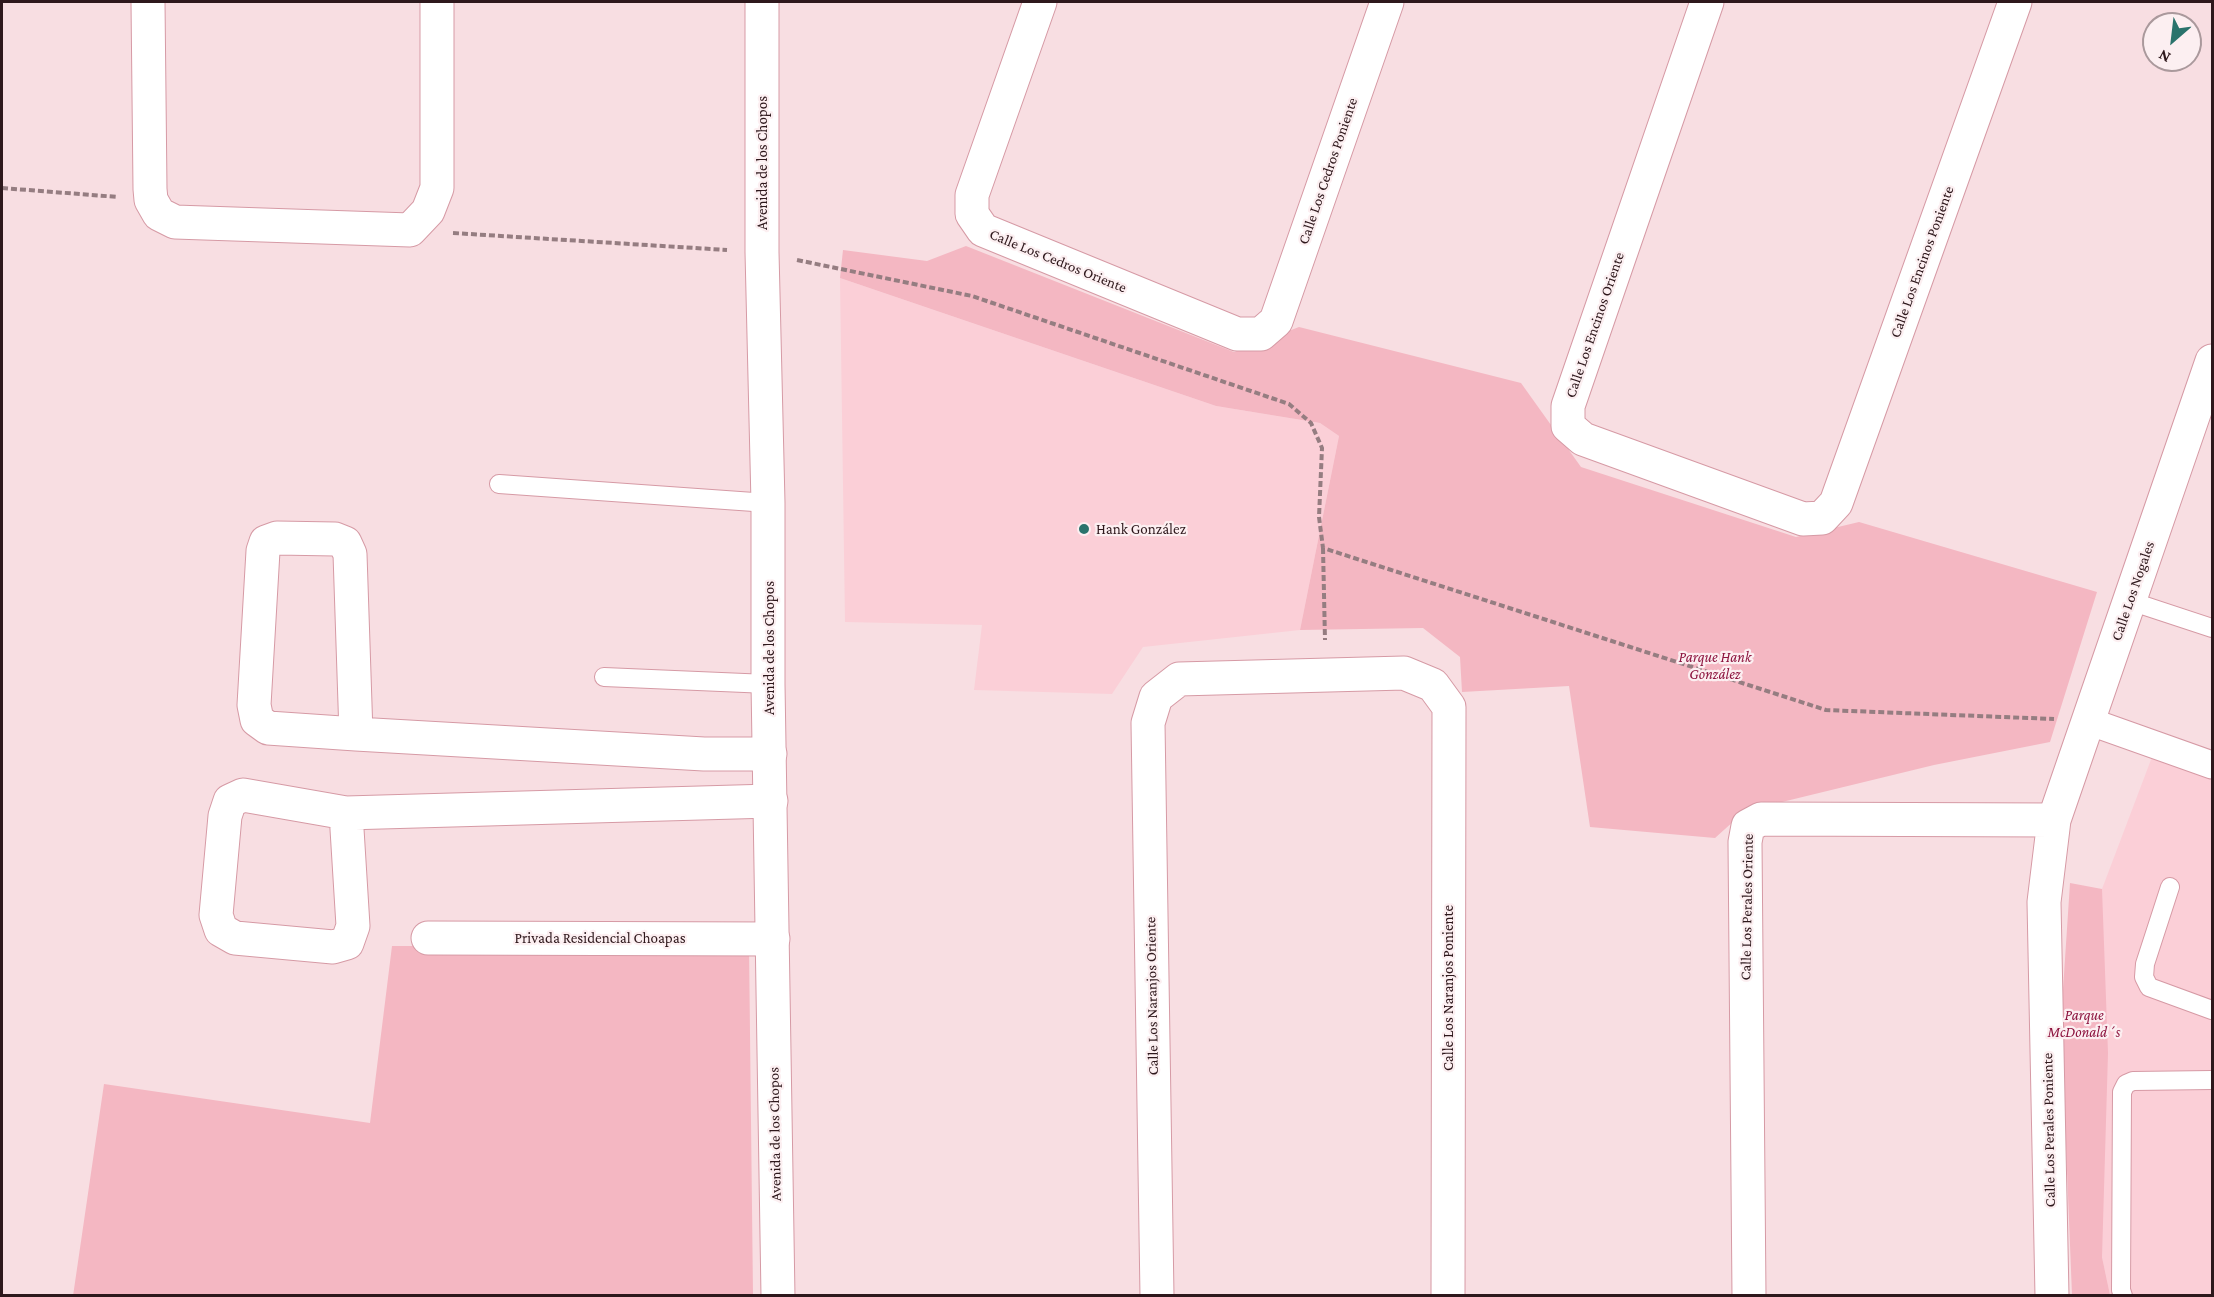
<!DOCTYPE html>
<html>
<head>
<meta charset="utf-8">
<style>
	body { margin:0 }
	#map { position:relative; width:2214px; height:1297px; overflow:hidden; background:#f8dee2; font-family:"Crimson Pro",serif }
	canvas { display:block }
	.frame { position:absolute; inset:0; border:3px solid #2e181c; pointer-events:none }
	.north { position:absolute; left:2142px; top:12px; width:60px; height:60px; box-sizing:border-box; background:#fceff1; border:2px solid #aa999c; border-radius:50%; rotate:208deg; font-size:16px; font-weight:700; line-height:24px; text-align:center; color:#2e181c }
	.north::after { content:''; display:block; margin:auto; width:21px; height:27px; background:#2a736c; clip-path:polygon(50% 0,100% 100%,50% 72%,0 100%) }
</style>
</head>
<body>
<div id="map">
<canvas width="2214" height="1297"></canvas>
<div class="frame"></div>
<div class="north">N</div>
</div>
<script>
const c = document.querySelector('canvas').getContext('2d');
c.lineJoin = 'round';
function paint(path, color) {
  c.fillStyle = color;
  c.fill(path, 'evenodd');
}
function shape(rows) {
  const path = new Path2D();
  for (const r of rows) {
    path.moveTo(r[0], r[1]);
    for (let i = 2; i < r.length; i += 2) path.lineTo(r[i], r[i + 1]);
  }
  return path;
}
function strokePath(path, color, width, dash) {
  c.strokeStyle = color;
  c.lineWidth = width;
  c.lineCap = dash ? 'butt' : 'round';
  c.setLineDash(dash || []);
  c.stroke(path);
}
function drawText(font, color, halo, rows, align = 'center') {
  c.font = font + ' "Crimson Pro",serif';
  c.lineWidth = 4.5;
  c.setLineDash([]);
  c.textBaseline = 'middle';
  c.strokeStyle = halo;
  c.fillStyle = color;
  for (const [text, x, y, turn = 0] of rows) {
    c.save();
    c.translate(x, y);
    c.rotate((+turn || 0) * Math.PI / 180);
    c.textAlign = isNaN(turn) ? turn : align;
    if (halo) c.strokeText(text, 0, 0);
    c.fillText(text, 0, 0);
    c.restore();
  }
}
paint(shape([
	[840,278,1216,406,1320,423,1339,436,1300,630,1143,647,1112,694,974,690,982,625,845,622],
	[2152,757,2212,778,2212,1295,2110,1295,2102,1257,2102,889]
]), '#fbcfd7');
paint(shape([
	[966,246,1234,352,1299,327,1521,383,1581,467,1796,537,1859,522,2097,592,2050,742,1934,765,1745,811,1715,838,1590,827,1569,686,1462,692,1460,657,1423,628,1300,630,1339,436,1320,423,1216,406,840,278,843,250,927,261],
	[2070,883,2102,889,2108,1053,2102,1257,2110,1295,2072,1295,2061,1020],
	[392,946,749,946,753,1295,73,1296,104,1084,370,1123]
]), '#f4b7c2');
const service = shape([
	[499,484,768,503],
	[2130,601,2212,628],
	[604,677,768,684],
	[2170,887,2145,964,2144,977,2149,987,2212,1010],
	[2123,1296,2121,1290,2122,1092,2126,1084,2133,1081,2212,1080]
]);
const pedestrian = shape([
	[2088,721,2212,765]
]);
const minor = shape([
	[148,2,150,189,151,200,159,214,175,222,410,230,428,211,437,188,437,2],
	[1040,2,972,195,972,214,983,230,1237,334,1261,334,1276,321,1387,2],
	[1707,2,1568,406,1568,426,1583,439,1803,519,1822,518,1836,503,2015,2],
	[356,734,350,554,345,543,335,539,277,538,266,542,263,551,254,705,257,720,268,728,356,734,704,754,770,754],
	[346,813,353,926,347,943,333,947,235,938,221,930,216,915,225,816,230,801,243,795,346,813,771,801],
	[428,938,773,939],
	[1157,1296,1148,723,1156,697,1179,679,1404,673,1433,685,1449,707,1448,1296],
	[1749,1296,1745,842,1748,826,1761,819,2054,820],
	[2052,1296,2044,902,2054,820,2212,361]
]);
const tertiary = shape([
	[762,2,762,252,768,503,768,684,778,1296]
]);
strokePath(service, '#d69aa5', 20);
strokePath(pedestrian, '#d69aa5', 29);
strokePath(minor, '#d69aa5', 35);
strokePath(tertiary, '#d69aa5', 35);
strokePath(shape([
	[2,188,118,197],
	[453,233,727,250],
	[797,260,972,296,1289,404,1311,423,1322,448,1319,517,1323,548,1826,710,2054,719],
	[1323,548,1325,640]
]), '#957d81', 4, [6, 3]);
strokePath(service, '#fff', 18);
strokePath(pedestrian, '#fff', 27);
strokePath(minor, '#fff', 33);
strokePath(tertiary, '#fff', 33);
for (const [x, y, r, color] of [
	[1084,529,6,"#2a736c"]
]) {
  const dot = new Path2D();
  dot.arc(x, y, r, 0, 2 * Math.PI);
  c.fillStyle = color;
  c.fill(dot);
  strokePath(dot, '#fceff1', 2);
}
drawText('15px', '#2e181c', '#fceff1', [
	["Avenida de los Chopos",762,163,-90],
	["Calle Los Cedros Poniente",1328,171,-71],
	["Calle Los Cedros Oriente",1058,261,22],
	["Calle Los Encinos Poniente",1922,262,-70],
	["Calle Los Encinos Oriente",1595,325,-71],
	["Calle Los Nogales",2133,591,-71],
	["Avenida de los Chopos",769,648,-90],
	["Calle Los Perales Oriente",1747,907,-89],
	["Privada Residencial Choapas",600,938],
	["Calle Los Naranjos Poniente",1448,988,-90],
	["Calle Los Naranjos Oriente",1152,996,-91],
	["Calle Los Perales Poniente",2049,1130,-91],
	["Avenida de los Chopos",775,1134,-91]
]);
drawText('15px', '#2e181c', '#fceff1', [
	["Hank González",1096,529]
], 'left');
drawText('italic 15px', '#8d143f', '#fceff1', [
	["Parque Hank",1715,657],
	["González",1715,674],
	["Parque",2084,1015],
	["McDonald´s",2084,1032]
]);
</script>
</body>
</html>
